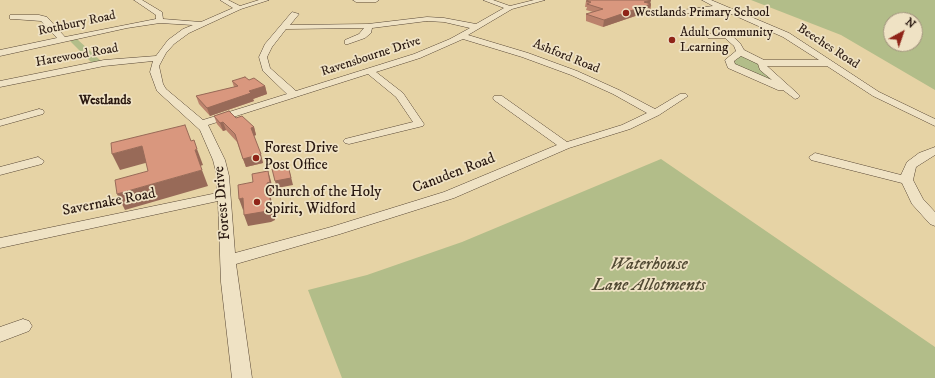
<!DOCTYPE html>
<html>
<head>
<meta charset="utf-8">
<style>
	body { margin:0 }
	#map { position:relative; width:935px; height:378px; overflow:hidden; background:#e6d3a5; font-family:"IM FELL DW Pica",serif }
	canvas { display:block }
	.north { position:absolute; left:883px; top:12px; width:40px; height:40px; box-sizing:border-box; background:#efe2c4; border:1px solid #a0917c; border-radius:50%; rotate:40deg; font-size:11px; font-weight:700; line-height:16px; text-align:center; color:#291810 }
	.north::after { content:''; display:block; margin:auto; width:14px; height:18px; background:#8f2418; clip-path:polygon(50% 0,100% 100%,50% 72%,0 100%) }
</style>
</head>
<body>
<div id="map">
<canvas width="935" height="378"></canvas>
<div class="north">N</div>
</div>
<script>
const c = document.querySelector('canvas').getContext('2d');
c.lineJoin = 'round';
function paint(path, color) {
  c.fillStyle = color;
  c.fill(path, 'evenodd');
}
function shape(rows) {
  const path = new Path2D();
  for (const r of rows) {
    path.moveTo(r[0], r[1]);
    for (let i = 2; i < r.length; i += 2) path.lineTo(r[i], r[i + 1]);
  }
  return path;
}
function strokePath(path, color, width, dash) {
  c.strokeStyle = color;
  c.lineWidth = width;
  c.lineCap = dash ? 'butt' : 'round';
  c.setLineDash(dash || []);
  c.stroke(path);
}
function drawText(font, color, halo, rows, align = 'center') {
  c.font = font + ' "IM FELL DW Pica",serif';
  c.lineWidth = 3.5;
  c.setLineDash([]);
  c.textBaseline = 'middle';
  c.strokeStyle = halo;
  c.fillStyle = color;
  for (const [text, x, y, turn = 0] of rows) {
    c.save();
    c.translate(x, y);
    c.rotate((+turn || 0) * Math.PI / 180);
    c.textAlign = isNaN(turn) ? turn : align;
    if (halo) c.strokeText(text, 0, 0);
    c.fillText(text, 0, 0);
    c.restore();
  }
}
paint(shape([
	[751,0,935,0,935,90,841,35],
	[891,20,915,20,915,44,891,44],
	[77,39,101,61,92,63,70,41],
	[740,55,757,63,759,67,777,82,741,69,732,62,735,61],
	[661,159,935,347,935,378,342,378,308,290,367,275,462,242]
]), '#b2bd89');
const minor = shape([
	[134,0,142,0,162,12,163,19,201,22,233,8,220,0,228,0,240,6,259,0,269,0,241,9,189,33,174,44,166,53,159,66,163,84,166,89,203,120,287,94,263,71,259,57,265,44,292,12,299,14,290,25,368,24,427,17,444,18,476,24,504,8,483,0,493,0,510,6,534,0,545,0,512,9,468,35,528,53,577,71,619,90,655,109,680,94,686,94,688,96,659,115,630,129,569,148,454,198,340,234,236,264,252,378,232,378,221,282,218,201,0,248,0,238,217,193,217,176,213,160,200,130,157,91,150,72,153,61,104,66,0,87,0,81,104,60,156,56,168,40,183,29,193,25,160,23,127,28,0,56,0,50,57,38,41,21,13,19,10,19,10,15,39,15,47,17,65,37,156,19,156,15,134,0],
	[427,21,444,22,470,28,450,39,414,54,296,91,270,68,267,57,272,47,286,29,364,28,359,34,345,40,345,44,348,44,365,38,371,33,372,28,427,21],
	[463,39,522,57,571,75,613,94,647,113,622,125,567,142,502,96,494,96,493,98,494,100,557,145,444,192,331,227,235,253,229,176,225,160,208,125,368,74,396,97,413,122,345,139,343,141,345,143,349,144,423,126,424,124,403,93,376,72,420,58,463,39],
	[353,0,379,0,376,2,356,2,353,0],
	[702,0,711,0,789,33,879,92,935,119,935,126,873,96,827,66,767,66,798,94,800,96,798,98,795,99,783,90,778,90,728,68,725,60,736,51,734,46,725,38,708,38,708,34,730,34,740,43,744,50,764,60,819,60,783,37,720,9,667,16,663,14,667,12,713,6,702,0],
	[741,56,758,64,760,70,772,80,735,64,734,61,741,56],
	[39,109,43,110,44,112,43,114,0,126,0,120,39,109],
	[935,147,935,155,916,167,913,180,923,199,935,212,935,226,930,224,912,204,902,183,811,160,809,157,815,153,901,175,907,162,919,153,935,147],
	[38,157,44,161,42,164,0,175,0,167,38,157],
	[23,319,29,321,32,326,29,331,0,342,0,327,23,319]
]);
strokePath(minor, '#584735', 1);
paint(minor, '#efe2c4');
paint(shape([
	[586,1,650,4,651,4,650,11,603,27,586,21,586,14,593,12,586,10,587,7,585,7],
	[249,80,265,86,267,94,253,99,254,101,210,116,199,104,196,96,234,87,232,81],
	[214,116,236,118,254,127,256,135,254,136,263,163,246,167,237,142,226,130,223,131,217,124]
]), '#bb826c');
paint(shape([
	[651,0,650,5,651,4,650,11,603,27,604,20,644,2],
	[265,86,267,94,253,99,254,101,210,116,207,108,249,91],
	[223,122,226,130,223,131,220,123],
	[254,127,256,135,253,136,251,128],
	[142,146,149,162,120,170,112,154],
	[197,149,203,165,200,166,195,150],
	[261,154,263,163,246,167,243,159],
	[288,165,293,185,277,188,275,181],
	[202,170,208,186,125,210,117,194],
	[268,171,271,181,273,192,270,193,275,220,271,222,248,226,244,215,267,183],
	[243,198,246,209,243,210,239,199]
]), '#986a58');
const building = shape([
	[589,0,651,0,644,2,651,4,604,20,586,14,603,9,587,4,591,2,586,1,589,0],
	[245,77,249,80,254,78,265,86,249,91,251,93,207,108,196,96,238,86,232,81,245,77],
	[229,111,236,118,242,116,254,127,251,128,261,154,243,159,235,134,223,122,220,123,214,116,229,111],
	[185,125,191,141,194,140,197,149,195,150,202,170,117,194,115,180,148,171,142,146,112,154,111,143,185,125],
	[288,165,291,178,275,181,272,169,288,165],
	[268,171,270,182,267,183,272,209,268,211,244,215,243,198,239,199,238,185,253,182,252,174,268,171]
]);
paint(building, '#d9977e');
strokePath(building, '#986a58', 1);
for (const [x, y, r, color] of [
	[626,13,4,"#8f2418"],
	[672,40,4,"#8f2418"],
	[256,158,4,"#8f2418"],
	[257,202,4,"#8f2418"]
]) {
  const dot = new Path2D();
  dot.arc(x, y, r, 0, 2 * Math.PI);
  c.fillStyle = color;
  c.fill(dot);
  strokePath(dot, '#efe2c4', 1.5);
}
drawText('13px', '#291810', '#efe2c4', [
	["Westlands Primary School",634,13],
	["Adult Community",680,33],
	["Learning",680,48]
], 'left');
drawText('13px', '#291810', '#efe2c4', [
	["Rothbury Road",77,24,-12],
	["Beeches Road",828,47,33],
	["Harewood Road",77,56,-10],
	["Ravensbourne Drive",371,57,-18],
	["Ashford Road",566,57,22]
]);
drawText('bold 13px', '#291810', '#efe2c4', [
	["Westlands",105,101]
]);
drawText('15px', '#291810', '#efe2c4', [
	["Forest Drive",264,149],
	["Post Office",264,166],
	["Church of the Holy",265,193],
	["Spirit, Widford",265,210]
], 'left');
drawText('15px', '#291810', '#efe2c4', [
	["Canuden Road",454,174,-21],
	["Savernake Road",109,203,-11],
	["Forest Drive",223,203,-95]
]);
drawText('italic 18px', '#524a34', '#efe2c4', [
	["Waterhouse",649,265],
	["Lane Allotments",649,286]
]);
</script>
</body>
</html>
